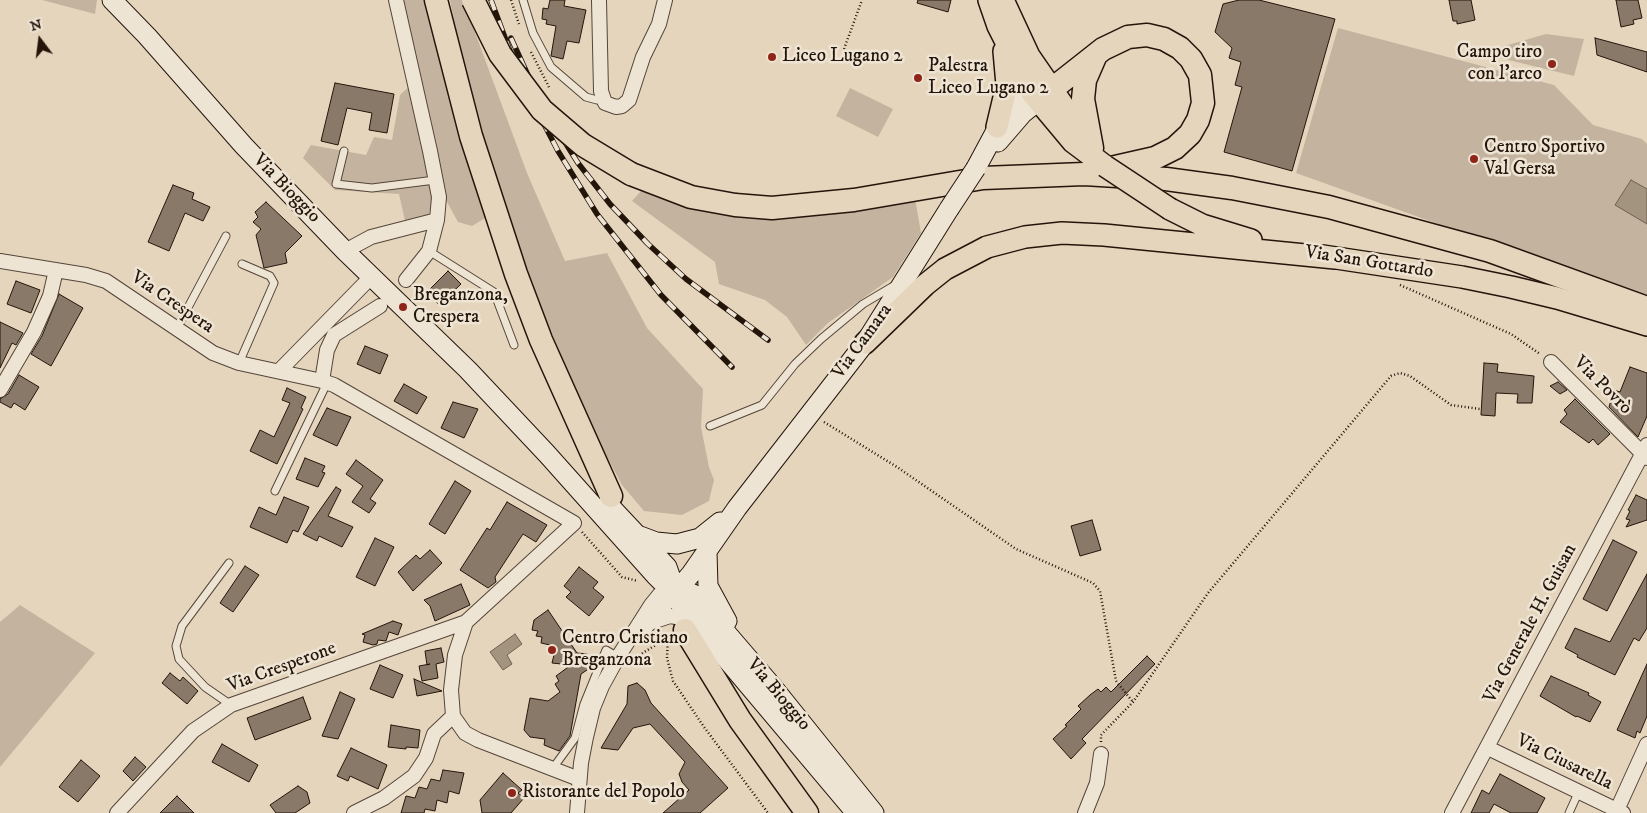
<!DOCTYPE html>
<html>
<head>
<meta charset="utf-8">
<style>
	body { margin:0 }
	#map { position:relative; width:1647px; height:813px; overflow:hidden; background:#e5d5bd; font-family:"IM FELL DW Pica",serif }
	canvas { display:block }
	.north { position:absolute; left:15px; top:15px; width:50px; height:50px; -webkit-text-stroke:4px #eee4d4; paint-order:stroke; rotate:345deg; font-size:14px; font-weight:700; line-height:20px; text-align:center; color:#24150b }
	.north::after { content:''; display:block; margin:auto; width:18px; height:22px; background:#24150b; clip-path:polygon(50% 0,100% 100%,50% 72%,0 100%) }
</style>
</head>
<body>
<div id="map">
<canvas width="1647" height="813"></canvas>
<div class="north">N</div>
</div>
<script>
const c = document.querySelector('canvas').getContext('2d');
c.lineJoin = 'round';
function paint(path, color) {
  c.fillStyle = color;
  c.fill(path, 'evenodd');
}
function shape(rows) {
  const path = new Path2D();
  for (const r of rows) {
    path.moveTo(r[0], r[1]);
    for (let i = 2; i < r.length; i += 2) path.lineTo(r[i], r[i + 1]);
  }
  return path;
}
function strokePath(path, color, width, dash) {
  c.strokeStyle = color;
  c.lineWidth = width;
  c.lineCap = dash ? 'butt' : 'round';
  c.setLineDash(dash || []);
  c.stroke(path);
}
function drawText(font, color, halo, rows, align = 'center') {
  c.font = font + ' "IM FELL DW Pica",serif';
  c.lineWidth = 5;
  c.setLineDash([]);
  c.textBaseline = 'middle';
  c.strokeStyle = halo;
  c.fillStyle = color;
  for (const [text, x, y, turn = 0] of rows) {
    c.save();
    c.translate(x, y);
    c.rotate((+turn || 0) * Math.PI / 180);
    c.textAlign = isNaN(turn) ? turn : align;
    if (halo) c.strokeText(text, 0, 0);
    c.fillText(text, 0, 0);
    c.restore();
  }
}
paint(shape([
	[42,0,97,0,95,14],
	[395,0,428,0,487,217,472,226,458,222,435,180,429,215,405,221,399,194,335,190,303,158,311,145,366,155,374,137,392,140,400,95,414,82],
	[450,0,463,0,527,173,565,261,607,253,647,328,703,389,701,427,709,467,714,480,709,501,682,515,644,511,622,485,593,431,530,282,481,135,463,68],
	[1338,28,1554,85,1593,125,1642,139,1647,144,1647,299,1296,173],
	[1546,34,1584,39,1574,76,1480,53],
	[850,88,893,109,878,137,836,116],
	[642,190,717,213,915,198,921,233,893,277,828,323,806,345,787,317,765,300,719,284,715,262,632,201],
	[20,605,95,653,0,767,0,622]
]), '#c4b49f');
const water = shape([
	[1631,180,1647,189,1647,224,1615,205,1631,180],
	[515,634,522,644,507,655,512,664,503,670,490,652,515,634]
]);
paint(water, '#a39480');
strokePath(water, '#706151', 1);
const building = shape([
	[550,0,565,0,564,6,586,10,579,43,567,41,563,59,551,56,556,26,546,24,547,20,542,19,543,8,548,9,550,0],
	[918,0,951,0,948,12,917,3,918,0],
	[1239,0,1259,0,1335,19,1292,171,1224,152,1242,87,1235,85,1241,62,1229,58,1232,48,1215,32,1223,4,1239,0],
	[1449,0,1471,0,1475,20,1457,24,1457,21,1453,21,1449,0],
	[1616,0,1638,0,1642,18,1633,20,1634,24,1621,27,1616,0],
	[1595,38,1647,52,1647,72,1597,55,1595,38],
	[335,83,394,94,387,133,369,130,372,113,347,108,338,145,321,141,335,83],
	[173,185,194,193,192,199,210,207,203,221,185,213,169,251,148,242,173,185],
	[266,202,302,236,285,253,287,263,264,268,256,235,261,229,253,222,258,217,255,212,266,202],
	[448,271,461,284,439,305,427,292,448,271],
	[16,281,40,290,31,313,7,304,16,281],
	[59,294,83,308,51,366,31,354,42,336,59,294],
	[0,322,23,333,16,345,12,343,0,368,0,322],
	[365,346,388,355,380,374,357,364,365,346],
	[1484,363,1498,364,1497,372,1534,376,1532,403,1517,403,1518,394,1496,393,1495,416,1481,415,1484,363],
	[1630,367,1647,373,1647,416,1638,437,1609,407,1614,390,1620,392,1630,367],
	[19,375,39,387,25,410,14,403,11,408,0,402,0,399,8,394,19,375],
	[1558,382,1567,390,1560,394,1550,386,1558,382],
	[404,384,427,397,417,414,394,401,404,384],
	[287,388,306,397,301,408,303,409,277,464,250,451,260,430,274,437,290,403,282,400,287,388],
	[1575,399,1610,434,1598,445,1593,439,1589,443,1560,422,1567,414,1564,410,1575,399],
	[453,402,478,409,464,438,441,428,453,402],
	[327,408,351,417,337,446,313,435,327,408],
	[305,458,325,466,322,472,325,473,318,487,296,479,305,458],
	[356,460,383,480,370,499,376,503,369,513,352,502,363,486,346,474,356,460],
	[455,481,471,491,445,534,429,524,455,481],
	[336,487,341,490,328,516,353,527,342,547,319,536,317,541,303,534,336,487],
	[1636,495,1647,500,1647,520,1626,527,1630,520,1626,519,1630,511,1628,510,1636,495],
	[284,497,309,507,298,532,293,530,287,543,250,527,259,507,276,515,284,497],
	[507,502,547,525,536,542,523,534,495,577,496,582,488,588,460,570,487,528,490,530,507,502],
	[1092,520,1101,550,1080,556,1071,526,1092,520],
	[375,538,394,547,375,586,356,577,375,538],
	[1613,540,1637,552,1607,611,1583,599,1613,540],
	[430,550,442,563,413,591,398,572,416,555,420,559,430,550],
	[245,566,259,575,233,612,220,603,245,566],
	[579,567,598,582,593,588,604,597,589,616,566,597,571,592,564,586,579,567],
	[1647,574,1647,628,1639,641,1634,638,1615,675,1577,657,1578,655,1565,648,1575,628,1610,642,1647,574],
	[461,584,470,605,435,621,430,606,424,600,461,584],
	[548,610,577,653,587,654,590,668,581,674,570,736,559,751,544,745,545,739,530,737,524,730,530,698,548,701,560,692,555,684,559,681,556,676,571,665,552,663,554,655,549,654,550,645,541,643,542,637,536,636,538,631,532,630,534,620,548,610],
	[393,621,402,624,398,635,389,632,386,641,378,640,377,644,373,645,363,642,365,635,362,634,393,621],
	[441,648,444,662,436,664,438,678,422,681,419,666,430,664,427,665,425,651,441,648],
	[1147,656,1155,664,1082,739,1086,743,1071,759,1053,739,1067,726,1065,725,1081,709,1078,706,1090,695,1098,689,1101,692,1106,687,1111,692,1147,656],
	[1647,664,1647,716,1640,733,1637,731,1635,738,1617,730,1647,664],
	[380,665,403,675,393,698,370,689,380,665],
	[170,673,180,681,183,677,198,691,187,704,162,683,170,673],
	[1551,676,1589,693,1588,695,1601,702,1590,722,1577,716,1576,717,1540,696,1551,676],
	[414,679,442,691,417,696,414,679],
	[637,683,645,690,651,703,728,788,700,813,663,813,689,790,682,782,679,774,685,762,650,724,633,728,618,750,601,748,627,704,628,686,637,683],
	[340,692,355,699,338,739,322,736,340,692],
	[303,697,311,719,255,740,247,718,303,697],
	[391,725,420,730,418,748,406,747,406,749,388,747,391,725],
	[222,744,258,765,249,782,212,762,222,744],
	[351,748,387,765,378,789,350,776,348,781,337,776,351,748],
	[135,757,146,767,133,781,123,771,135,757],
	[81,760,100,776,78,802,59,787,81,760],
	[443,770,464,773,459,794,449,791,447,803,437,800,435,811,425,809,424,813,401,813,406,796,415,798,419,787,427,789,431,779,440,781,443,770],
	[503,773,522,790,518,793,524,798,511,813,482,813,480,800,503,773],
	[1500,774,1545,798,1537,813,1511,813,1494,804,1489,813,1471,813,1482,790,1489,794,1500,774],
	[298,786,307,792,310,803,295,813,276,813,270,805,298,786],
	[177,796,194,813,160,813,177,796]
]);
paint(building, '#887968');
strokePath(building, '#24150b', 1);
const service = shape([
	[523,0,533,33,551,67,586,97,597,100,603,98],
	[344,151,336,184,372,188,435,180],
	[429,251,494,292,514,345],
	[176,330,226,236],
	[239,363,274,283,270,276,242,264],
	[710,426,762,405,795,364,821,339,863,304,895,285],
	[275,491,327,383],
	[229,563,182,626,176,646,179,659,205,687,231,705],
	[553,768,575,738,584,704,606,650,618,657],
	[1569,813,1579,791]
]);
const minor = shape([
	[599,0,601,91,605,103,616,107,622,106,629,100,643,57,659,24,665,0],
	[345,251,371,237,437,220,439,197,430,151,396,0],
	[0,261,86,275,106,281,213,353,239,363,322,381,334,385,574,523,466,622,455,655,451,690,453,716,465,733,478,740,579,779],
	[406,280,429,251,437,220],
	[1551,362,1647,458],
	[279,371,371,277],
	[322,381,327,350,334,335,380,306],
	[0,390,34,332,50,296,56,270],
	[652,622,670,616,695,620],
	[646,627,671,598,674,586],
	[1488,748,1623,813],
	[1617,810,1647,744],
	[117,813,193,731,231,705,466,622],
	[354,813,384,798,414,776,426,758,434,734,453,716],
	[577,813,581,763,586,737,593,708,602,686,618,657,651,605,660,594,674,586],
	[1085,813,1097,783,1101,754],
	[1452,813,1647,445]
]);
const secondary = shape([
	[112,0,147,36,244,146,345,251,468,370,547,454,655,575,661,581,693,594,772,686,874,813],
	[998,142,1023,113,1038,101],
	[976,168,1006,112,1015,102,1032,93],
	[608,504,667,567,680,604,856,813],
	[640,536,656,542,677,544,700,538,720,522],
	[707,552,708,586,727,621],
	[674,586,685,581,691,574,737,508,865,343,949,209]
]);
const primary = shape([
	[989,0,998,26,1032,93,1073,142,1105,166],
	[1003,0,1029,56,1089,143],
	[997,127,1007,85,1004,51],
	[1170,209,1202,225,1251,240],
	[1323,256,1462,277,1511,287,1557,298,1647,325],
	[865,343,925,285,945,269,987,247,1025,237,1062,233,1104,235,1335,258]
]);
const trunk = shape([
	[436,0,471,136,516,274,541,340,611,496],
	[1051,90,1103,49,1128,37,1147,35,1164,39,1180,48,1191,59,1200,75,1203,103,1198,120,1190,134,1175,148,1155,158,1111,168],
	[1092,148,1083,99,1085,80,1095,57],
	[631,174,691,197,735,205,772,208,854,200,983,178,1084,174,1166,179,1232,188,1329,207,1490,251,1647,308],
	[685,630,740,720,807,813]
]);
strokePath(service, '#544538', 9);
strokePath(minor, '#544538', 16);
strokePath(secondary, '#24150b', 21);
strokePath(primary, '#24150b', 24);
strokePath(trunk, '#24150b', 25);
strokePath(shape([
	[511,0,519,24],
	[844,49,862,0],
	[531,52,550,89],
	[1400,285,1511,334,1540,354],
	[824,422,897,467,1016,549,1093,583,1100,591,1116,681,1133,702],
	[582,532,622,577,638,581],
	[668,636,667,658,673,681,704,727,768,813],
	[633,659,659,643,668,633],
	[1101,742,1101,735,1133,702,1208,593,1391,376,1400,373,1410,376,1451,405,1480,409]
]), '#24150b', 2.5, [1, 2.5]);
strokePath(service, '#eee4d4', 7);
strokePath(minor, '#eee4d4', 14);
strokePath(secondary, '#eee4d4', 19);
strokePath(primary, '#e5d5bd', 21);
strokePath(trunk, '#e5d5bd', 22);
const rail = shape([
	[491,0,520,78,558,151,597,214,661,295,732,367],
	[511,38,536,93,551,120,578,163,610,204,648,244,686,279,768,340]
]);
strokePath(rail, '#24150b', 5.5);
strokePath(rail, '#eee4d4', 4, [11]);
const secondaryBridge = shape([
	[949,209,976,168]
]);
const primaryBridge = shape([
	[1105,166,1170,209]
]);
const trunkBridge = shape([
	[473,0,500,54,542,110,583,145,631,174]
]);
strokePath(secondaryBridge, '#24150b', 21, []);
strokePath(primaryBridge, '#24150b', 24, []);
strokePath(trunkBridge, '#24150b', 25, []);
strokePath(secondaryBridge, '#eee4d4', 19);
strokePath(primaryBridge, '#e5d5bd', 21);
strokePath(trunkBridge, '#e5d5bd', 22);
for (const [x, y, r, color] of [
	[772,57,5,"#8f2418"],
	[1552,64,5,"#8f2418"],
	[918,78,5,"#8f2418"],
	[1474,159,5,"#8f2418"],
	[403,307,5,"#8f2418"],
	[552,650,5,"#8f2418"],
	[512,793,5,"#8f2418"]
]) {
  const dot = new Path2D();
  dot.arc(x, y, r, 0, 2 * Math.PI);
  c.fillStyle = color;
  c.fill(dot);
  strokePath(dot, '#eee4d4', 2);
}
drawText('19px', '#24150b', '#eee4d4', [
	["Campo tiro",1542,53,"right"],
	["con l'arco",1542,75,"right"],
	["Liceo Lugano 2",782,57],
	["Palestra",928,67],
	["Liceo Lugano 2",928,89],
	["Centro Sportivo",1484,148],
	["Val Gersa",1484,170],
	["Breganzona,",413,296],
	["Crespera",413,318],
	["Centro Cristiano",562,639],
	["Breganzona",562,661],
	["Ristorante del Popolo",522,793]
], 'left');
drawText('19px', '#24150b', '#eee4d4', [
	["Via Bioggio",286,189,46],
	["Via San Gottardo",1369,263,9],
	["Via Crespera",172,303,34],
	["Via Camara",863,342,-54],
	["Via Povrò",1602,386,45],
	["Via Generale H. Guisan",1531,624,-62],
	["Via Cresperone",282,668,-20],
	["Via Bioggio",778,695,50],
	["Via Ciusarella",1564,763,26]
]);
</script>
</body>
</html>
